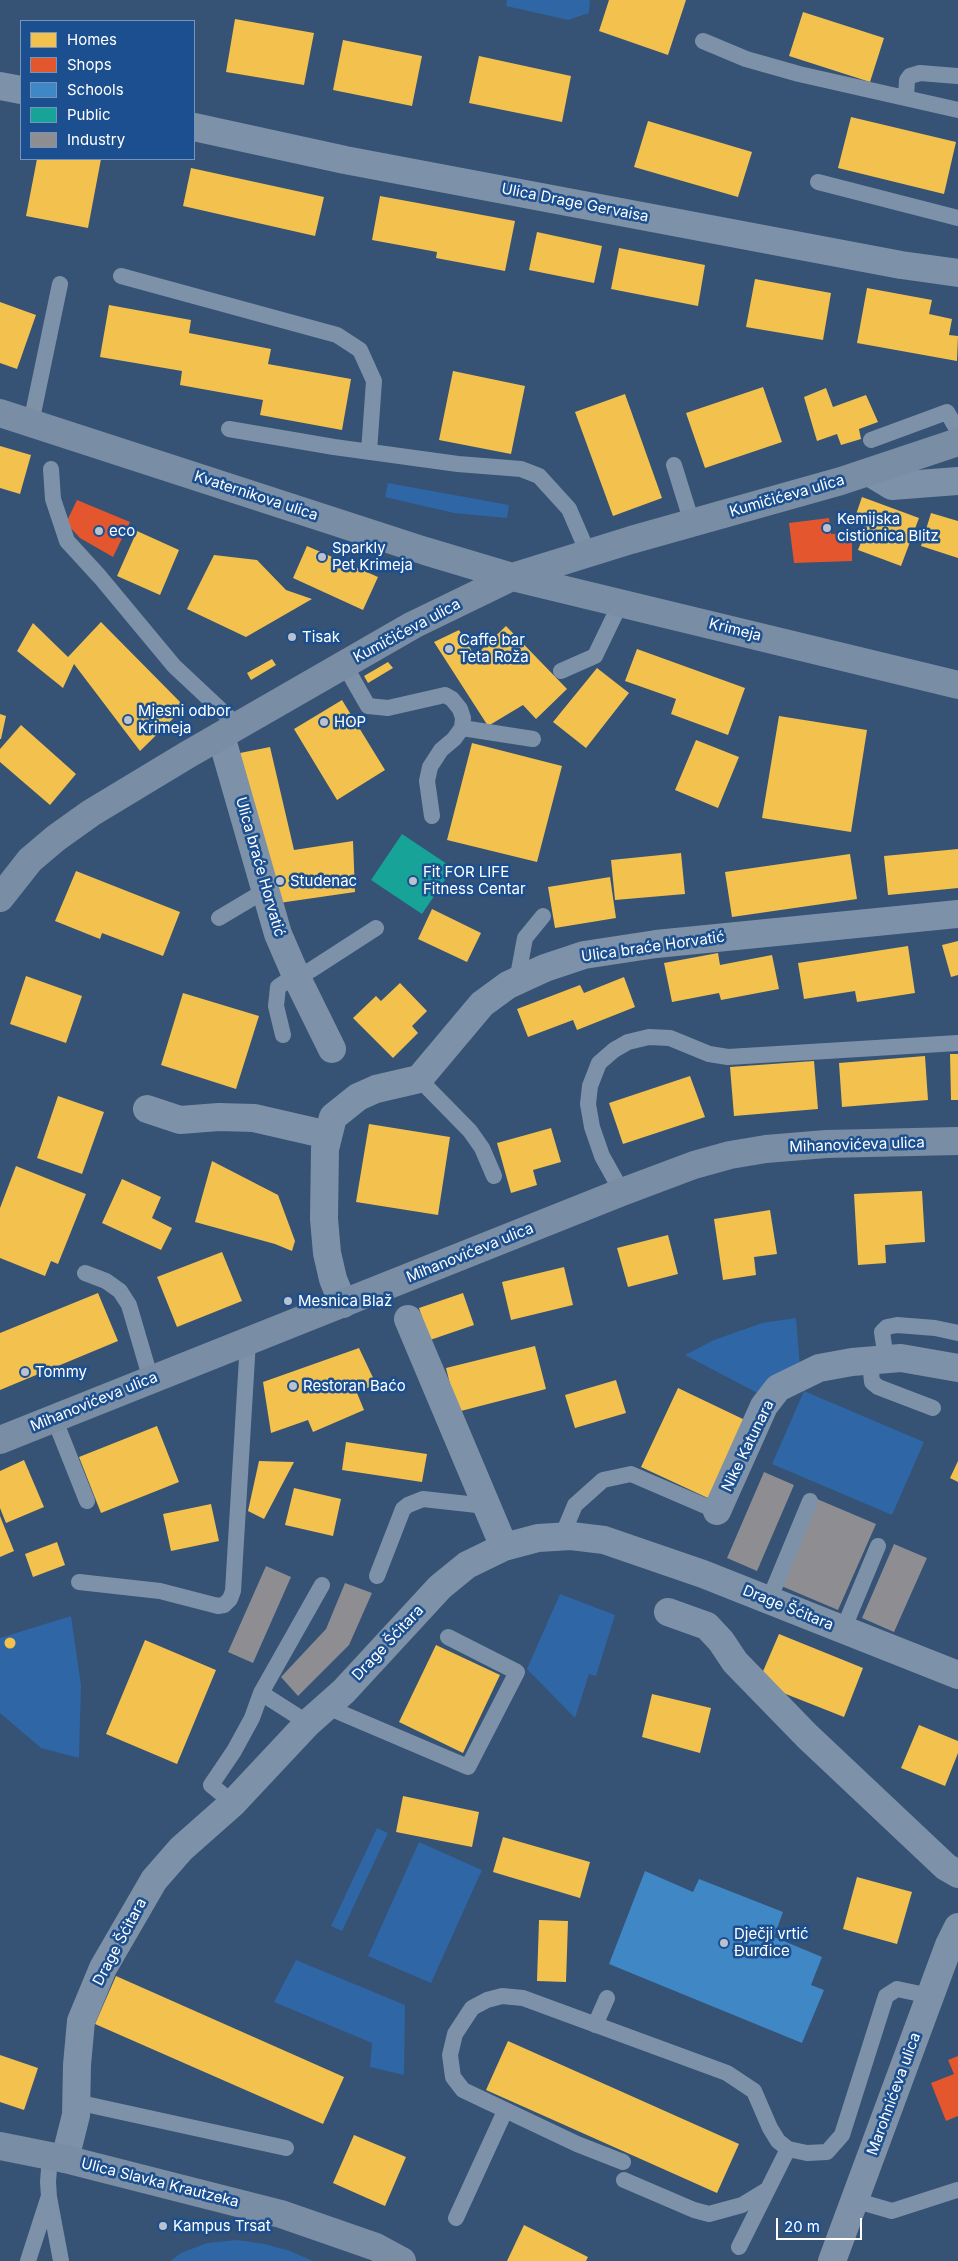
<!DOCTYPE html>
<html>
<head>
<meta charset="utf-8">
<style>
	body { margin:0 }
	#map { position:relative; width:958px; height:2261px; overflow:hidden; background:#365274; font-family:Inter,sans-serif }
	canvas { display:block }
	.legend { position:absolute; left:20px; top:20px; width:175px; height:140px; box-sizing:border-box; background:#1b4f8f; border:1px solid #7695bc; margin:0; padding:6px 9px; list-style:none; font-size:15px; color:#fff }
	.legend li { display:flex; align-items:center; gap:10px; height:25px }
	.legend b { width:25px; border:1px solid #7695bc }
	.scale { position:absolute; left:776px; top:2218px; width:86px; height:22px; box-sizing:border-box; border:2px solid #fff; border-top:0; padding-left:6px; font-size:15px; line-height:18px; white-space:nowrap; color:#fff; -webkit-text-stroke:4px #1b4f8f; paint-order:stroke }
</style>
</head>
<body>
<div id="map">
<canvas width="958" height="2261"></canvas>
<ul class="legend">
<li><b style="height:14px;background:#f2c14e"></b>Homes</li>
<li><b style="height:14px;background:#e4572e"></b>Shops</li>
<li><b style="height:14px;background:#3f88c5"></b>Schools</li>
<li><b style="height:14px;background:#17a398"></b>Public</li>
<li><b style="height:14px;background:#8d8d92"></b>Industry</li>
</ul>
<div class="scale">20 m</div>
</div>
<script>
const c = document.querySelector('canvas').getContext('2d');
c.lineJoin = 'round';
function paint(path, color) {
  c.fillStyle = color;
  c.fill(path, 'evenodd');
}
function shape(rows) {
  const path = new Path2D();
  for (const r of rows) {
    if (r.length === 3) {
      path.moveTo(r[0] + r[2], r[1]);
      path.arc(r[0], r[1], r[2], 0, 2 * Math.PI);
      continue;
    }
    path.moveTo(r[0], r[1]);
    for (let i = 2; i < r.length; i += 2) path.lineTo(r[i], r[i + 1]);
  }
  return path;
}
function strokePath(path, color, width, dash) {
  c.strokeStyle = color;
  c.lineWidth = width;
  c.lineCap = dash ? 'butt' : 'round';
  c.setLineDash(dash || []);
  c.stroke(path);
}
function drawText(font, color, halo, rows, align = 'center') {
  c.font = font + ' Inter,sans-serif';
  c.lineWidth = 5;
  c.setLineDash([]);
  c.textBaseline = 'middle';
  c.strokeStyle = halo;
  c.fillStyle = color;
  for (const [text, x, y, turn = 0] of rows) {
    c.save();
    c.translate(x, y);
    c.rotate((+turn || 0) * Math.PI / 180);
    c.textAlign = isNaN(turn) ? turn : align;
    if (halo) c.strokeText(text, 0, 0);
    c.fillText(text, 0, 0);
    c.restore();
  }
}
paint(shape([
	[507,0,590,0,589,13,568,20,506,6],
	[388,483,509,505,507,518,454,513,385,497],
	[796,1318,800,1368,761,1395,685,1355,714,1340,762,1323],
	[804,1391,924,1442,892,1515,772,1464],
	[560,1594,615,1615,596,1676,589,1674,575,1718,527,1669],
	[71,1616,81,1685,79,1758,41,1748,0,1713,0,1638],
	[377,1828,388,1833,342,1931,331,1926],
	[419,1842,482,1870,431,1983,368,1956],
	[296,1960,405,2005,404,2075,370,2067,372,2043,274,2002],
	[237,2240,265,2244,290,2251,313,2261,170,2261,181,2253,207,2243]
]), '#2f66a5');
paint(shape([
	[609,0,686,0,668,55,599,31],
	[803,12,884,38,870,82,789,56],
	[235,19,314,33,304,85,226,72],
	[343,40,422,56,412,106,333,90],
	[479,56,571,76,562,122,469,103],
	[851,117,956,142,944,194,838,168],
	[648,121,752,152,738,197,634,167],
	[37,159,101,159,88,228,26,216],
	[191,168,324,197,315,236,183,206],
	[380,196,515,221,505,271,436,258,437,252,372,240],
	[537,232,602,246,594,283,529,270],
	[619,248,705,265,698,306,611,289],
	[755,279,831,293,823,340,746,327],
	[867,288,932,300,929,314,952,319,949,335,958,336,957,361,857,343],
	[0,302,36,315,17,369,0,363],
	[109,305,191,320,189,333,271,349,268,364,351,379,342,430,260,415,263,400,180,385,182,371,100,357],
	[453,371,525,386,511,454,439,440],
	[763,387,782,442,705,468,686,413],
	[826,388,833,407,866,395,878,422,859,429,861,439,841,445,837,434,817,441,804,397],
	[625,394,662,498,613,516,575,412],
	[0,446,31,455,20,494,0,488],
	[862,497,919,518,901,566,858,550,867,527,853,523],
	[931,513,958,521,958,558,921,546],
	[137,531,179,550,160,595,117,576],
	[307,546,378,577,363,610,293,578],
	[214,555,257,560,286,590,312,599,246,637,187,609],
	[101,622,185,707,140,751,74,664,63,688,17,651,33,623,68,657],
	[506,626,567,689,536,719,523,705,488,726,434,642,459,630,475,656],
	[637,649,745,688,728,735,671,714,676,699,625,681],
	[272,659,276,665,251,680,247,673],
	[388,662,393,668,368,683,364,676],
	[597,668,629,693,586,748,553,722],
	[342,700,385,770,337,800,294,729],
	[0,714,6,716,1,739,0,739],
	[779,716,867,730,851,832,762,818],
	[21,725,76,774,50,805,0,762,0,749],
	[696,740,739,757,718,808,675,790],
	[472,743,562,766,537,862,447,840],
	[270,747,294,850,353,841,355,892,279,903,240,753],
	[958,849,958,888,888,895,884,856],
	[681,853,685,894,615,900,611,860],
	[850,854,857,899,732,917,725,872],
	[76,871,180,912,163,956,102,933,100,939,55,921],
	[610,877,616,918,555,928,548,887],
	[432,909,481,933,467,962,418,939],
	[958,941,958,975,951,977,942,945],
	[908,946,915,993,857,1002,855,991,804,999,798,963],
	[718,953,720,965,772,955,779,989,721,1000,719,993,672,1002,664,963],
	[26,976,82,996,66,1043,10,1024],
	[624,977,635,1007,577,1030,573,1020,528,1037,517,1009,580,985,584,993],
	[400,983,427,1011,412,1026,418,1033,393,1058,353,1018,376,996,381,1001],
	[183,993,259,1016,236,1089,161,1065],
	[950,1054,958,1054,958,1100,951,1100],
	[925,1056,928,1100,842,1107,839,1063],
	[814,1061,818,1109,734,1116,730,1067],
	[690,1076,705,1117,623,1144,609,1103],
	[58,1096,104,1112,82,1174,37,1158],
	[369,1124,450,1137,438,1215,356,1202],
	[551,1128,561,1162,533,1170,537,1185,511,1193,497,1143],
	[212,1161,278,1195,295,1241,292,1251,275,1244,195,1222],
	[16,1166,86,1194,58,1264,51,1261,45,1276,0,1258,0,1208],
	[122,1179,161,1197,152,1218,172,1228,161,1250,102,1223],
	[922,1191,925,1242,885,1245,886,1263,858,1265,854,1194],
	[770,1210,777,1254,754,1257,756,1275,723,1280,714,1219],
	[668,1235,678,1274,628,1287,617,1248],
	[222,1252,242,1301,177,1327,157,1277],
	[564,1267,573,1305,511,1320,502,1282],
	[98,1293,118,1341,0,1390,0,1333],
	[463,1293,474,1325,430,1340,419,1308],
	[535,1346,546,1389,457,1412,446,1368],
	[359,1348,376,1384,357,1393,364,1410,313,1432,308,1420,271,1433,263,1382],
	[616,1380,626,1413,575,1428,565,1395],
	[678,1388,747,1421,710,1499,641,1467],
	[157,1426,179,1482,101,1513,79,1457],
	[346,1442,427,1454,422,1482,342,1470],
	[24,1460,44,1507,6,1523,0,1508,0,1471],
	[259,1461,294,1462,264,1519,248,1511],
	[958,1461,958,1482,950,1478],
	[294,1488,341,1499,333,1536,285,1525],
	[211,1504,219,1541,171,1551,163,1514],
	[0,1516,14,1551,0,1557],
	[57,1542,65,1565,33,1577,25,1554],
	[779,1634,863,1668,844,1717,758,1683],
	[10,1643,5.5],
	[145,1640,216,1670,177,1764,106,1734],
	[436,1645,500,1675,463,1753,399,1722],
	[652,1694,711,1708,700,1753,642,1737],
	[919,1725,958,1741,958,1753,945,1786,901,1768],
	[403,1796,479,1812,472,1847,396,1832],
	[503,1837,590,1862,580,1898,493,1872],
	[857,1877,912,1892,897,1944,843,1929],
	[539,1920,568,1921,566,1982,537,1981],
	[116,1976,344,2077,323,2124,95,2024],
	[508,2041,739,2144,717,2193,486,2090],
	[0,2055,38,2068,24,2110,0,2102],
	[354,2135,406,2157,385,2206,333,2183],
	[524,2225,588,2257,586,2261,507,2261]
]), '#f2c14e');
paint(shape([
	[77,500,130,522,113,557,80,538,66,523],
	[829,518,831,534,852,533,852,561,794,563,789,523],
	[958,2056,958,2116,946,2121,931,2083,954,2074,948,2060]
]), '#e4572e');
paint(shape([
	[645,1871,693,1892,699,1879,783,1912,774,1937,822,1957,811,1985,824,1990,802,2043,609,1964]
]), '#3f88c5');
paint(shape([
	[402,834,453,868,422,914,371,880]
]), '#17a398');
paint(shape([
	[764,1472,794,1485,757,1571,727,1558],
	[817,1499,876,1524,838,1610,779,1585],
	[894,1544,927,1558,894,1632,862,1618],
	[266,1566,291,1577,253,1663,228,1652],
	[345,1583,372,1593,349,1645,298,1696,281,1677,326,1629]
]), '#8d8d92');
strokePath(shape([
	[703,41,746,59,799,74,958,110],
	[906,98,907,80,910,76,920,73,957,76],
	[818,182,958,218],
	[121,276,337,335,360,350,374,381,369,452],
	[31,423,60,284],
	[229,429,334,447,458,464,521,469,539,476,569,509,588,553],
	[871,440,947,412,958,431],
	[674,465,692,523],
	[51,469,53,499,67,541,100,577,174,666,238,726],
	[344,664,368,706,388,708,445,695,452,699,460,709,463,718,462,728,454,739,441,750,430,767,427,781,432,816],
	[561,671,595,656,621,602],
	[462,728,533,739],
	[219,918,266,890],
	[517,981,525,938,543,916],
	[283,1035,276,1006,278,987,287,981,311,970,376,928],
	[419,1079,470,1131,482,1148,494,1176],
	[622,1192,602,1156,592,1127,588,1104,590,1086,599,1063,614,1050,628,1042,649,1037,670,1038,709,1054,728,1057,958,1043],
	[85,1273,106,1281,120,1291,129,1305,151,1380],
	[886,1359,882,1332,887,1327,897,1325,935,1328,958,1333],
	[870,1361,872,1382,878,1387,933,1408],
	[54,1418,87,1501],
	[562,1536,575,1505,603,1480,631,1474,717,1511],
	[377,1576,403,1509,408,1505,423,1499,486,1506],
	[79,1582,160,1591,218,1606,224,1605,230,1599,233,1591,248,1341],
	[769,1600,810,1501],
	[843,1630,878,1546],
	[327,1707,468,1767,517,1672,448,1637],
	[308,1723,261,1693,322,1585],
	[233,1803,211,1785,234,1751,252,1718,261,1693],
	[595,2025,607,1998],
	[76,2102,286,2148],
	[50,2156,48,2182,49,2197,61,2261],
	[623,2162,577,2144,463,2090,453,2077,450,2055,455,2034,472,2008,487,2000,502,1996,523,1998,727,2073,754,2091,770,2128,778,2141,788,2149,807,2153,827,2152,842,2135,886,1996,897,1989,930,1996],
	[624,2180,694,2210,709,2214,742,2205,765,2191],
	[854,2200,892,2211,957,2190],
	[456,2218,505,2111],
	[739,2247,788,2149],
	[28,2261,48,2199]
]), '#7d92a8', 16);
strokePath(shape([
	[0,86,21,90],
	[194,127,345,160,901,265,958,273],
	[869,472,892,486,958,481],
	[221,736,278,934,297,978,332,1049],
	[147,1109,180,1120,219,1117,254,1118,328,1135],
	[343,1304,333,1279,327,1253,324,1219,325,1149,333,1117,358,1097,376,1089,419,1079,482,1004,508,985,545,968,584,955,656,944,958,914],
	[408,1319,504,1547],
	[717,1511,764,1406,778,1388,819,1368,852,1362,901,1358,958,1368],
	[668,1612,707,1626,721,1641,735,1662,807,1736,946,1867,958,1874],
	[65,2159,76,2115,77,2065,81,2021,103,1968,154,1880,181,1849,233,1803,308,1723,344,1691,440,1587,467,1565,504,1547,538,1538,571,1536,604,1540,703,1574,958,1675],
	[832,2261,949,1945,958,1927]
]), '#7d92a8', 28);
strokePath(shape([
	[0,413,425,551,512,577,958,685],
	[0,898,30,860,56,838,91,813,187,755,413,625,512,577,631,540,841,481,958,442],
	[0,1440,622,1192,694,1165,730,1155,766,1149,826,1144,958,1141],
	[0,2146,65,2159,281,2214,376,2247,402,2261]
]), '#798da4', 28);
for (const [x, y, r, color] of [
	[827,528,5,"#b9c2ce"],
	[99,531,5,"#b9c2ce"],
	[322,557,5,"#b9c2ce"],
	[292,637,5,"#b9c2ce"],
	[449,649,5,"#b9c2ce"],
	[128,720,5,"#b9c2ce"],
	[324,722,5,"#b9c2ce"],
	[280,881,5,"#b9c2ce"],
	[413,881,5,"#b9c2ce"],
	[288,1301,5,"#b9c2ce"],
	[25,1372,5,"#b9c2ce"],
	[293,1386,5,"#b9c2ce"],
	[724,1943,5,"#b9c2ce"],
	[163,2226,5,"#b9c2ce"]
]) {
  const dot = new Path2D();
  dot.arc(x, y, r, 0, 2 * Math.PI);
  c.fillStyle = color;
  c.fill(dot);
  strokePath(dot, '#1b4f8f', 2);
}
drawText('15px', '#fff', '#1b4f8f', [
	["Ulica Drage Gervaisa",575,203,11],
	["Kvaternikova ulica",256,496,18],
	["Kumičićeva ulica",787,496,-16],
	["Krimeja",735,630,14],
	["Kumičićeva ulica",407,631,-28],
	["Ulica braće Horvatić",260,867,74],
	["Ulica braće Horvatić",653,947,-8],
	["Mihanovićeva ulica",857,1145,-2],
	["Mihanovićeva ulica",470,1253,-22],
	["Mihanovićeva ulica",94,1402,-22],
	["Nike Katunara",748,1446,-64],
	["Drage Šćitara",788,1608,22],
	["Drage Šćitara",388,1643,-47],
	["Drage Šćitara",120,1942,-62],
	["Marohnićeva ulica",894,2094,-70],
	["Ulica Slavka Krautzeka",160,2183,14]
]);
drawText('15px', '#fff', '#1b4f8f', [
	["Kemijska",837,519],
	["cistionica Blitz",837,536],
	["eco",109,531],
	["Sparkly",332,548],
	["Pet Krimeja",332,565],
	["Tisak",302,637],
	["Caffe bar",459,640],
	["Teta Roža",459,657],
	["Mjesni odbor",138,711],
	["Krimeja",138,728],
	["HOP",334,722],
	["Fit FOR LIFE",423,872],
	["Fitness Centar",423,889],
	["Studenac",290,881],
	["Mesnica Blaž",298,1301],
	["Tommy",35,1372],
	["Restoran Baćo",303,1386],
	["Dječji vrtić",734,1934],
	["Đurđice",734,1951],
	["Kampus Trsat",173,2226]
], 'left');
</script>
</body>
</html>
